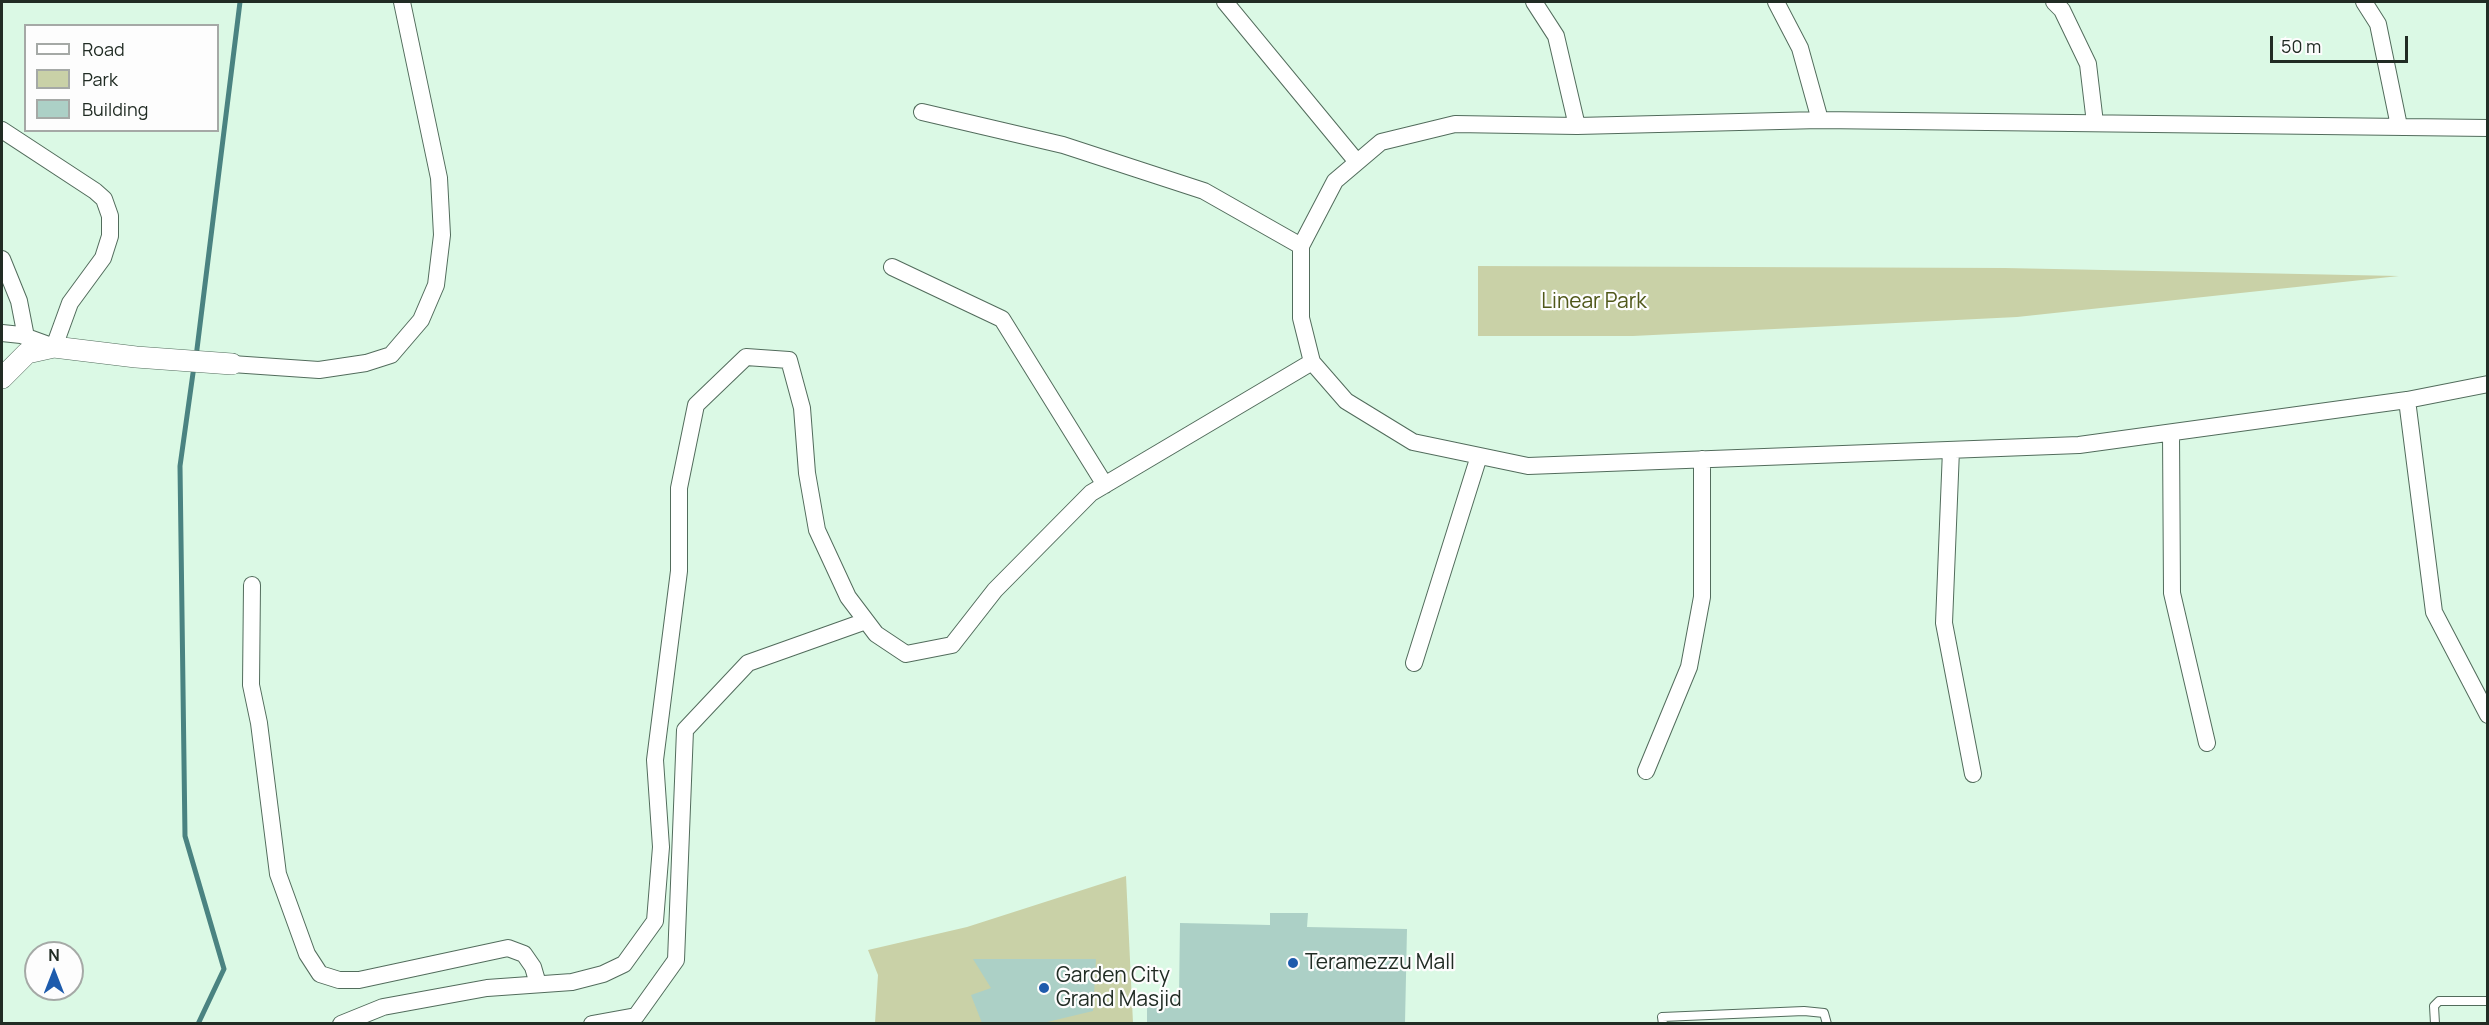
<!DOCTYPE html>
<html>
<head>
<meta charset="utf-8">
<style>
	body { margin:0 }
	#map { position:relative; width:2489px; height:1025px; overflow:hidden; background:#dbf9e5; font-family:Manrope,sans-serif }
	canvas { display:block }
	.frame { position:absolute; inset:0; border:3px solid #212c24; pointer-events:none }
	.legend { position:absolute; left:24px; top:24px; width:195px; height:108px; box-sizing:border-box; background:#fdfdfd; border:2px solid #a5a9a6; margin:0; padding:8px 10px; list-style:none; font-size:18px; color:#212c24 }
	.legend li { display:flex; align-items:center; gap:12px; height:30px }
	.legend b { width:30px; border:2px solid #a5a9a6 }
	.north { position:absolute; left:24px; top:941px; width:60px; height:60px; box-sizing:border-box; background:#fdfdfd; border:2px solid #a5a9a6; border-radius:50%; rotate:0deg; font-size:16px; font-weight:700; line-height:24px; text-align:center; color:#212c24 }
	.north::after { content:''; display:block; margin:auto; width:21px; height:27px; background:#1d5bac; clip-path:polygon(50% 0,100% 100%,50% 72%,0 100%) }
	.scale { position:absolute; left:2270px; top:36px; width:138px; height:27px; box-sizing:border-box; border:3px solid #212c24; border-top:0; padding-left:8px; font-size:18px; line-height:21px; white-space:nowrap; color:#212c24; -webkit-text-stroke:4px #fdfdfd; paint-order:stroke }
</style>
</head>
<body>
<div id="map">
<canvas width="2489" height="1025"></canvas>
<div class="frame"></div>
<ul class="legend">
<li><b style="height:8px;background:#fff"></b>Road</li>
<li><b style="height:16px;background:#c9d1a7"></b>Park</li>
<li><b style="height:16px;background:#acd0c6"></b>Building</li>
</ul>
<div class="north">N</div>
<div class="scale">50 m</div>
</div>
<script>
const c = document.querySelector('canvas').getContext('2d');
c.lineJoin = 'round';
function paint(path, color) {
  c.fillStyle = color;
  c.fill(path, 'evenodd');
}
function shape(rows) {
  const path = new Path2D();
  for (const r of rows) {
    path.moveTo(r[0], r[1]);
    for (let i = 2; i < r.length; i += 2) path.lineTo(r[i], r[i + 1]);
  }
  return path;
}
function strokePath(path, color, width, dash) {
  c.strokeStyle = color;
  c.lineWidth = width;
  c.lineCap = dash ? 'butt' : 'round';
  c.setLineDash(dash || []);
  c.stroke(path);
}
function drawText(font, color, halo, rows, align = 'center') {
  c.font = font + ' Manrope,sans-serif';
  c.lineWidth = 4.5;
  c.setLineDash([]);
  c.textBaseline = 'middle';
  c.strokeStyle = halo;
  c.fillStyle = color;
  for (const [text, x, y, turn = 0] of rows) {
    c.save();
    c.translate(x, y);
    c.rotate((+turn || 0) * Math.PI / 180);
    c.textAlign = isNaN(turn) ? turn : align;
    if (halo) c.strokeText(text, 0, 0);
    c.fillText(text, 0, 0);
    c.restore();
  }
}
paint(shape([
	[1478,266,2005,268,2399,276,2017,317,1633,336,1478,336],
	[1126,876,1133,1023,875,1023,878,975,868,950,967,927]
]), '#c9d1a7');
strokePath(shape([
	[196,357,240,2],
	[194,366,180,466,185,836,224,969,198,1024]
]), '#4a8381', 5);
paint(shape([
	[1270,913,1308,913,1307,927,1407,929,1405,1023,1147,1023,1147,997,1179,997,1180,923,1270,925],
	[973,959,1096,959,1093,1011,1043,1023,982,1023,971,995,991,988]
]), '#acd0c6');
const service = shape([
	[1663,1024,1662,1017,1804,1011,1824,1013,1827,1024],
	[2435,1024,2434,1006,2439,1001,2488,1001]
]);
const minor = shape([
	[1225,2,1357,162],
	[1534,2,1556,36,1577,126],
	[1776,2,1800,48,1820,120],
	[2054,2,2062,10,2088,64,2095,123],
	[2364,2,2378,24,2399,126],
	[922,112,1063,145,1204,191,1301,246],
	[2,130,95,191,104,199,110,216,110,236,103,258,70,303,54,347,21,335,2,333],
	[2,259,19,301,26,337],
	[892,267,1002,319,1105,485],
	[1312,362,1301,318,1301,246,1335,181,1381,142,1455,124,1577,126,1820,120,2488,128],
	[232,364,319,370,366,363,391,355,421,320,436,285,442,235,439,178,402,2],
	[2407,400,2434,612,2488,715],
	[2171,433,2172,593,2207,743],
	[1951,450,1944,623,1973,774],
	[252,585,251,685,259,723,278,874,307,954,320,974,339,980,359,980,508,948,524,954,533,967,538,984],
	[1414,663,1479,456],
	[1646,771,1689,667,1702,597,1702,459],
	[341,1024,383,1007,487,988,572,982,603,974,624,964,655,921,661,847,655,760,679,571,679,488,696,405,746,357,789,360,802,408,807,473,817,530,848,597,876,634,906,654,952,645,995,590,1091,493,1312,362,1346,401,1413,442,1528,466,2079,445,2407,400,2488,384],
	[592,1024,636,1016,676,960,685,730,748,663,866,621]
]);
const tertiary = shape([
	[2,378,27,353,54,347,136,357,232,364]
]);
strokePath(service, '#526c5c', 10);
strokePath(minor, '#526c5c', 18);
strokePath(tertiary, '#526c5c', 22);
strokePath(service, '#fff', 8);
strokePath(minor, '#fff', 16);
strokePath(tertiary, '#fff', 21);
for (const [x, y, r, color] of [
	[1293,963,6,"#1d5bac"],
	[1044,988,6,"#1d5bac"]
]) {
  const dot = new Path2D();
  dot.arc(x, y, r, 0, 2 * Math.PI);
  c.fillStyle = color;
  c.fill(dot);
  strokePath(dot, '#fdfdfd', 2);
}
drawText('21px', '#4f5719', '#fdfdfd', [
	["Linear Park",1594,302]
]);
drawText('21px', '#212c24', '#fdfdfd', [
	["Teramezzu Mall",1305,963],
	["Garden City",1056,976],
	["Grand Masjid",1056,1000]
], 'left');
</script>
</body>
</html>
